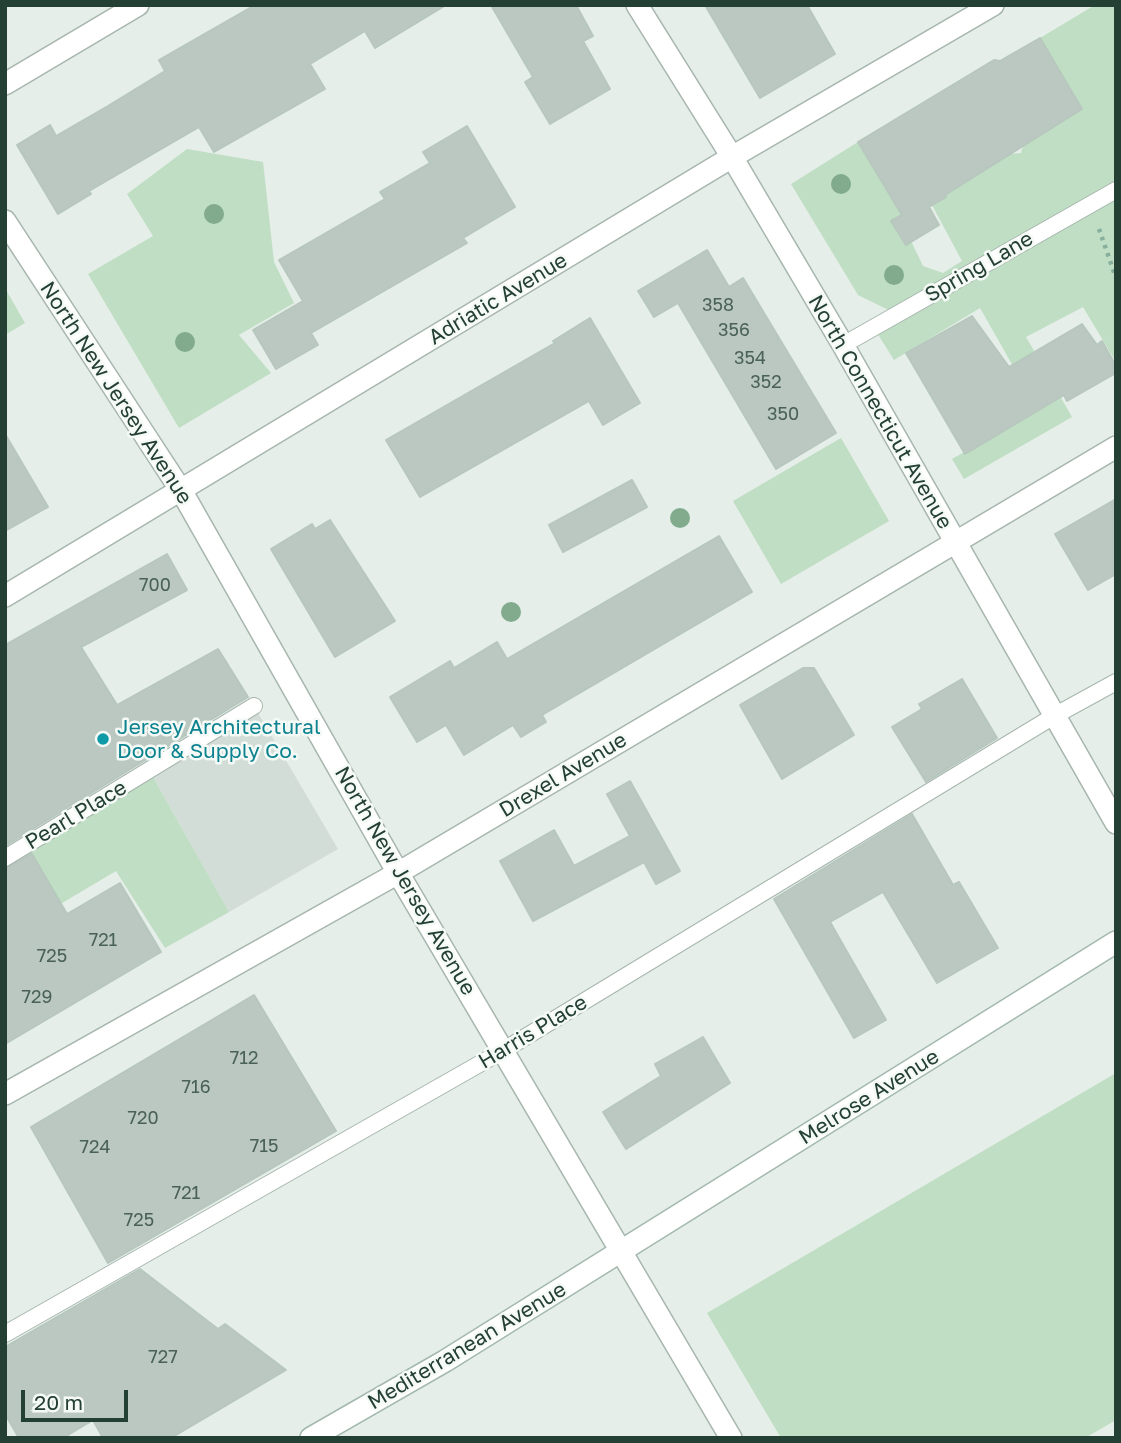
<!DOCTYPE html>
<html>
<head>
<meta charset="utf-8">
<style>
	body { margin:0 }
	#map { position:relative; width:1121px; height:1443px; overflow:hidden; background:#e5eee8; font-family:"Golos Text",sans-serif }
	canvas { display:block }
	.frame { position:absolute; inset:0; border:7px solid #243f34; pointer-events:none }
	.scale { position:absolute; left:21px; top:1390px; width:107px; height:32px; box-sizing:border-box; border:4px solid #243f34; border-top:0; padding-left:9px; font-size:21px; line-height:24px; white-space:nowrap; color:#243f34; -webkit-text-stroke:5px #f5faf7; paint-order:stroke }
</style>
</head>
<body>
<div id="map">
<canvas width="1121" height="1443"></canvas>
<div class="frame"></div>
<div class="scale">20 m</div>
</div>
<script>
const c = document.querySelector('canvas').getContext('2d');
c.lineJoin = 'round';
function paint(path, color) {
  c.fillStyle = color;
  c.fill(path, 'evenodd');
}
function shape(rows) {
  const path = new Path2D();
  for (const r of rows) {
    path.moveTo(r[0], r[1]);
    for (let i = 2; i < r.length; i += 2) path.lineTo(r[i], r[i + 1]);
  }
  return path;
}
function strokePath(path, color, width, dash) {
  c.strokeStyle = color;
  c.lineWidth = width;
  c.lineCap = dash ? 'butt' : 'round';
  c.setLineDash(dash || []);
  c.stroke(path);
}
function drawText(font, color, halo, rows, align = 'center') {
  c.font = font + ' "Golos Text",sans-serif';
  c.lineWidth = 5;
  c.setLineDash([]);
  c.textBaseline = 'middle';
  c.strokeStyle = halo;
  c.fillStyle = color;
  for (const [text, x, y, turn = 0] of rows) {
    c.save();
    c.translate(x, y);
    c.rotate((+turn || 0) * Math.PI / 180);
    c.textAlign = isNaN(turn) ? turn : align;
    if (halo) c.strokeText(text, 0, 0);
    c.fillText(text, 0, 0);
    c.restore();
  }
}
paint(shape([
	[254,706,338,849,229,912,149,770]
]), '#d3ddd7');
paint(shape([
	[1095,5,1116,5,1116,362,1083,307,1026,337,1072,417,964,479,952,459,1038,410,980,308,894,360,874,328,897,314,858,295,791,184,858,142,902,215,891,221,905,244,911,241,923,266,943,273,962,261,932,205,946,197,944,193,1009,154,1021,153,1023,146,1082,109,1040,38],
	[187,149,263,162,274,262,294,303,239,335,271,373,179,428,88,274,153,236,127,194],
	[5,288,25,323,5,335],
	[841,438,889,521,781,584,733,501],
	[149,770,229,912,165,948,116,871,5,937,5,858],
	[1116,1073,1116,1420,1085,1438,781,1438,707,1313]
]), '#bfdec3');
const building = shape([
	[255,5,446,5,375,48,365,31,310,64,325,89,214,152,199,127,89,191,91,194,58,214,17,145,50,125,56,136,108,106,165,71,159,60,255,5],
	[491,5,576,5,593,36,583,41,610,89,550,124,525,82,533,77,491,5],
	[705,5,807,5,835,54,760,98,705,5],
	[1040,38,1082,109,945,195,946,197,929,207,939,225,906,245,891,221,902,215,858,142,994,60,1000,61,1040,38],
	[467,126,515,207,463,238,467,243,311,333,318,345,276,369,253,330,303,301,279,260,385,199,380,192,430,163,423,152,467,126],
	[707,250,729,287,743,278,836,433,776,469,678,303,654,317,638,291,707,250],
	[972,316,1009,367,1082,324,1097,345,1102,341,1116,366,1116,373,1067,401,1064,395,965,454,906,353,972,316],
	[590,318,640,403,603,425,589,401,420,497,386,440,555,343,553,341,590,318],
	[5,434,48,507,5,531,5,434],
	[632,480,647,507,563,552,549,525,632,480],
	[1116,499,1116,574,1088,590,1055,534,1116,499],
	[330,520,395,621,335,657,271,549,312,524,315,529,330,520],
	[719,536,752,592,542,715,546,722,521,737,513,725,464,755,446,725,417,742,390,697,450,661,454,668,497,642,507,659,719,536],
	[167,554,187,590,81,647,117,705,218,649,248,697,5,846,5,645,167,554],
	[803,668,814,668,854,735,782,779,740,705,803,668],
	[962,679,997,738,926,782,892,727,922,709,919,704,962,679],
	[630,781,680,871,656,884,644,862,533,921,500,861,554,830,574,866,630,836,607,794,630,781],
	[912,814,953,885,959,882,998,948,937,983,883,892,830,922,886,1020,854,1038,774,899,912,814],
	[32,854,67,914,120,883,161,952,5,1044,5,868,32,854],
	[254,995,336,1131,108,1263,31,1127,254,995],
	[703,1037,730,1083,626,1149,603,1112,661,1076,655,1064,703,1037],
	[140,1269,218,1329,225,1324,286,1370,171,1438,103,1438,93,1420,63,1438,19,1438,5,1414,5,1347,140,1269]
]);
paint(building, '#bac8c1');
strokePath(building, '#b7c7be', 2);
const lane = shape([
	[843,345,1116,190],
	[5,858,254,706],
	[5,1334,504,1050,1054,716,1116,682]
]);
const street = shape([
	[637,5,732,157,843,345,1116,823],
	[5,84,138,5],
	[5,221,182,492,398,873,731,1438],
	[5,596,732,157,993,5],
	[5,1094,398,873,1116,447]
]);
const secondary = shape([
	[311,1438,445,1361,1116,942]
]);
strokePath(lane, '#a7b6ae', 18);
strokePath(street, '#a7b6ae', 24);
strokePath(secondary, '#a3b9af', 24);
strokePath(shape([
	[1099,229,1116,278]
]), '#86b09d', 4.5, [3.5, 5]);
strokePath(lane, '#fff', 16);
strokePath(street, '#fff', 21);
strokePath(secondary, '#fff', 21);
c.fillStyle = '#81ab8c';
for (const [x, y] of [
	[841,184],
	[214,214],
	[894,275],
	[185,342],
	[680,518],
	[511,612]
]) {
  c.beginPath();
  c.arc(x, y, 10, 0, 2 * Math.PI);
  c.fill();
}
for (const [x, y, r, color] of [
	[103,739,7,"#0f9aa8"]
]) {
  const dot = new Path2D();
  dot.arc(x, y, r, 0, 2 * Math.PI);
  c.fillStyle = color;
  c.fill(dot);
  strokePath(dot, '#f5faf7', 2.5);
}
drawText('18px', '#4a6157', null, [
	["358",718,305],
	["356",734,330],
	["354",750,358],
	["352",766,382],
	["350",783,414],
	["700",155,585],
	["721",103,940],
	["725",52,956],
	["729",37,997],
	["712",244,1058],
	["716",196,1087],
	["720",143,1118],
	["715",264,1146],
	["724",95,1147],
	["721",186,1193],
	["725",139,1220],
	["727",163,1357]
]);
drawText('21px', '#243f34', '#f5faf7', [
	["Spring Lane",979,267,-30],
	["Adriatic Avenue",498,299,-31],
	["North New Jersey Avenue",116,393,57],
	["North Connecticut Avenue",880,412,60],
	["Drexel Avenue",563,775,-31],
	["Pearl Place",76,815,-31],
	["North New Jersey Avenue",405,881,60],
	["Harris Place",533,1032,-31],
	["Melrose Avenue",869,1097,-32],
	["Mediterranean Avenue",467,1346,-31]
]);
drawText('21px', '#0d838f', '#f5faf7', [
	["Jersey Architectural",117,727],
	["Door & Supply Co.",117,751]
], 'left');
</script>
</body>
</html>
